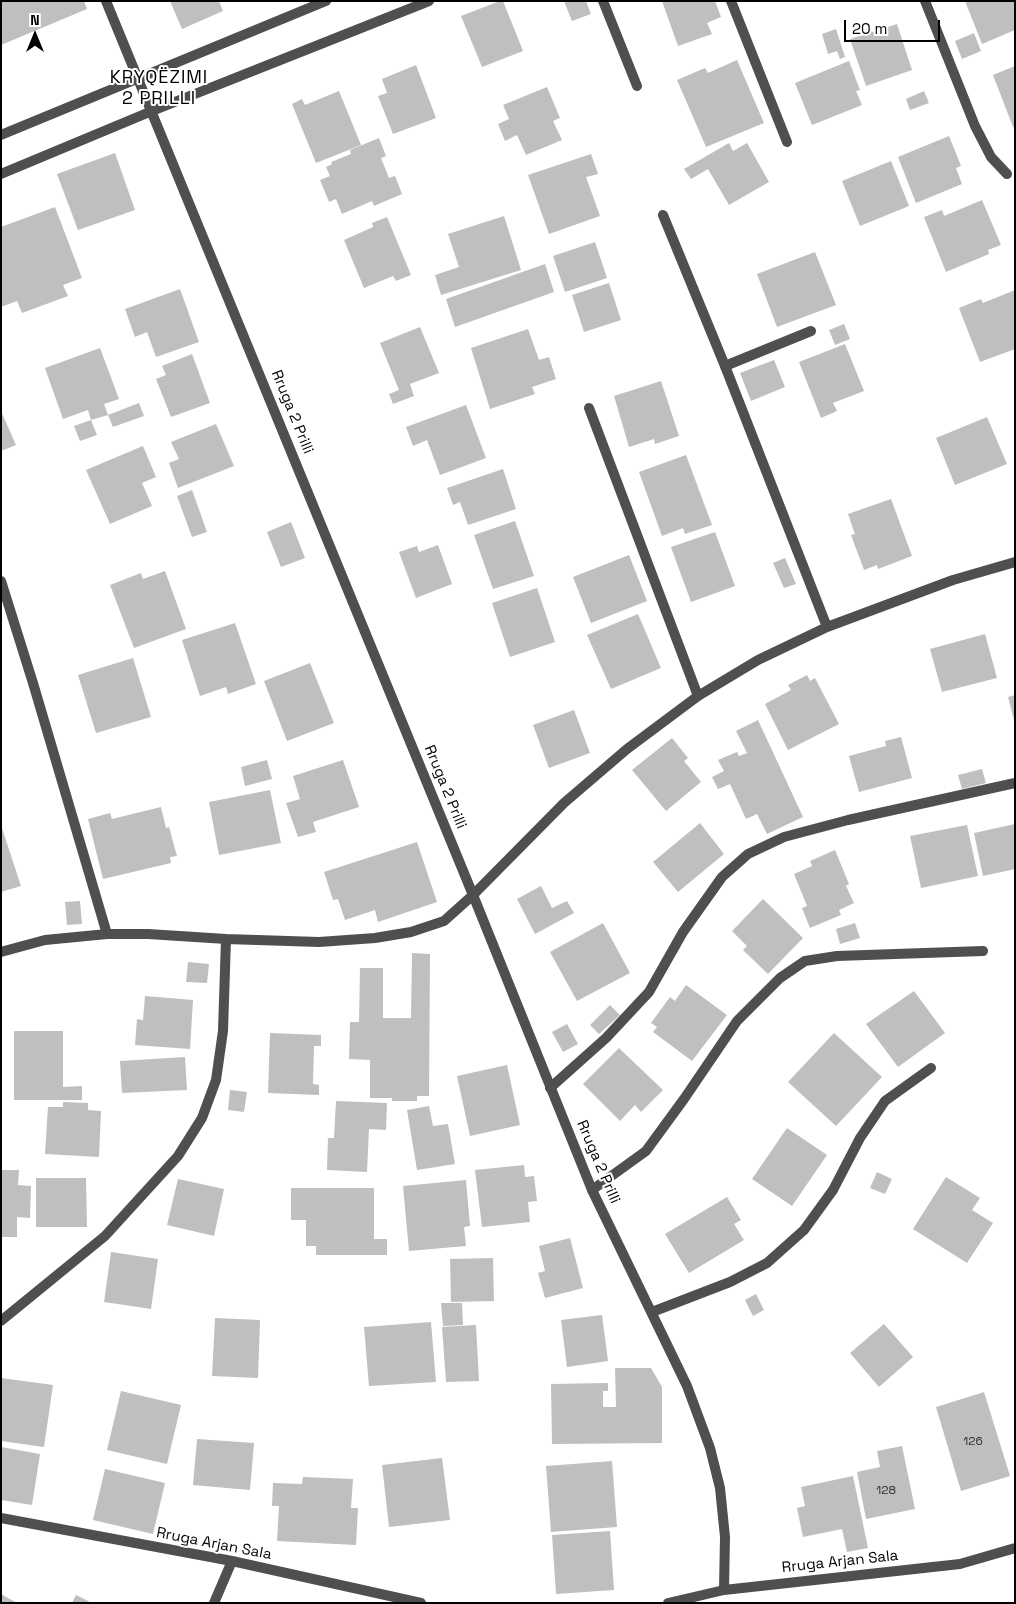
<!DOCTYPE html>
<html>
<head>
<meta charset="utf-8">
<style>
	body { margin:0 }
	#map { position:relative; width:1016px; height:1604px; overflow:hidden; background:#fff; font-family:"Space Grotesk",sans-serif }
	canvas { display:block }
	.frame { position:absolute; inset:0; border:2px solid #000; pointer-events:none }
	.north { position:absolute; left:10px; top:10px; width:50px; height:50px; -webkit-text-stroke:4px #fff; paint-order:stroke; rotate:0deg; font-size:14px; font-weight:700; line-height:20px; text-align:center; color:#000 }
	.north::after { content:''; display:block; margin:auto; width:18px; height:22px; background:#000; clip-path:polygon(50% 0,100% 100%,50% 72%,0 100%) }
	.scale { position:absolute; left:844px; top:20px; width:96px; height:22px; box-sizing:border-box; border:2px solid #000; border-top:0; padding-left:6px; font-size:15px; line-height:18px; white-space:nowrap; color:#000; -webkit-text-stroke:4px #fff; paint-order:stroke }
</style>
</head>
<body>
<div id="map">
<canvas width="1016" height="1604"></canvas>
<div class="frame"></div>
<div class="north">N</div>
<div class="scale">20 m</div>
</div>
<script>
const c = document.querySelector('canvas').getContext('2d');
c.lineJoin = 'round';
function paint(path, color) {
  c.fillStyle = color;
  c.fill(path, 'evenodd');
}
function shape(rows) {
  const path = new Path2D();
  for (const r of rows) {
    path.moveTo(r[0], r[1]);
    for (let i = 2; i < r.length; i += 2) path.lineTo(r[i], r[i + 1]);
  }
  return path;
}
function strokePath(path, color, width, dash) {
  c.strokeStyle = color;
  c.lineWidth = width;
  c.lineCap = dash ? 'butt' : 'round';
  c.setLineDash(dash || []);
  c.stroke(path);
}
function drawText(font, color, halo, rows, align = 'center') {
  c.font = font + ' "Space Grotesk",sans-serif';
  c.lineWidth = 4;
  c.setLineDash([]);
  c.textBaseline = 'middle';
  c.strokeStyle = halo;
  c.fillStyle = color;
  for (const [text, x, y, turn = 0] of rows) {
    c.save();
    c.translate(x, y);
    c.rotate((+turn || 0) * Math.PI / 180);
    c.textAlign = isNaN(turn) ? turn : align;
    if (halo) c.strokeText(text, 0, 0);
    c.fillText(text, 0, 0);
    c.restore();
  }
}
paint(shape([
	[1,1,84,1,87,9,1,45],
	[170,1,219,1,223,11,182,29],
	[500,1,503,1,523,51,482,67,461,16],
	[564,1,586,1,591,14,572,21],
	[662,1,715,1,721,17,707,23,712,34,678,46],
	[965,1,1015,1,1015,30,982,44],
	[897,24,912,70,866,86,850,39],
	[836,29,845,57,840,59,837,51,828,54,822,34],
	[974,33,981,51,962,59,955,41],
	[737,60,764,123,706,147,677,80,705,68,708,73],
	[849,61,860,90,856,91,862,105,812,125,795,83],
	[416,65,436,118,393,134,378,96,387,93,382,79],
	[1015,66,1015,127,1013,127,993,75],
	[547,87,560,118,553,121,562,140,526,155,517,135,505,141,498,124,509,119,503,105],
	[339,91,361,145,316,163,292,104,302,99,305,105],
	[924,91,929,103,910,110,906,99],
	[949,136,961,166,956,168,962,184,916,203,898,157],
	[379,138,386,156,381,158,389,178,395,176,402,194,374,206,372,201,342,214,336,199,329,202,320,180,330,176,326,167,332,164,331,162,351,154,350,150],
	[729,143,733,151,747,143,769,182,729,205,708,169,691,179,684,169],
	[115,153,135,210,78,230,57,174],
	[591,154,598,174,586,177,600,216,549,234,528,175],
	[891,161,909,206,860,226,842,181],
	[982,200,1001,245,988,250,989,254,946,272,924,217,942,210,944,216],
	[55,207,82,278,63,285,68,296,22,313,17,301,1,307,1,227],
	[504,216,521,270,441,295,435,275,459,267,448,234],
	[387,217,411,275,396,281,393,276,364,288,344,240,373,227,372,223],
	[595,242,607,278,565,292,553,256],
	[815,252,836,305,777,327,757,274],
	[545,264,554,292,455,327,446,299],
	[609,283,621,320,584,332,572,295],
	[180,289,199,342,156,357,147,332,135,337,125,309],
	[1015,290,1015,349,980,362,959,308,981,299,983,303],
	[844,324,850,339,835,345,829,330],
	[420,327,439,373,410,384,414,396,393,404,389,394,399,390,380,343],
	[528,329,539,360,549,357,556,379,532,387,535,394,490,409,471,348],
	[845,344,864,391,833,403,837,411,821,418,799,362],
	[100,348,119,399,104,404,108,415,91,420,88,410,63,419,45,368],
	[192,354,210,403,171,417,156,379,166,375,162,366],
	[774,360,785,387,751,401,740,373],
	[661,381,679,436,655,444,654,439,629,447,614,396],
	[139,403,144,416,113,427,108,415],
	[466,405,486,458,440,475,427,440,413,446,406,427],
	[1,411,16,445,1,451],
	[987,417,1007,464,955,485,936,438],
	[91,420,97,435,80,441,74,426],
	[216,424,234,466,178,488,169,463,179,459,171,442],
	[143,446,156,477,142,483,152,506,110,524,86,470],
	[686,455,712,525,685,534,683,528,662,536,639,472],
	[503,469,516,509,468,525,460,502,453,505,447,488],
	[192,490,207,532,192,537,177,496],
	[891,499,912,556,878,569,877,565,864,570,851,535,855,534,848,514],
	[515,521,534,576,493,589,474,535],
	[291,522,305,558,281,567,267,532],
	[715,532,735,586,691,602,671,547],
	[438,545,452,584,416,598,399,552,417,546,419,552],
	[629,555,647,601,591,623,573,577],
	[785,558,796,584,784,588,773,563],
	[165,571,186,629,134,648,110,585,141,573,143,579],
	[537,588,555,642,510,657,492,603],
	[638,614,661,668,611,689,587,635],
	[235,623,256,684,228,694,226,687,200,696,182,640],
	[985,634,997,678,942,692,930,649],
	[133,658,151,717,96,733,78,675],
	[310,663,334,723,287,741,264,681],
	[807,675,810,681,815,678,839,724,788,750,765,704,791,690,788,685],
	[1015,695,1015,720,1014,720,1008,697],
	[574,710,590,753,549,768,533,725],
	[758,720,803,817,767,834,757,814,746,819,730,784,718,789,712,777,724,771,718,760,737,752,739,756,747,753,736,731],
	[901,737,912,778,859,792,849,756,886,746,885,741],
	[672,738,688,758,684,761,701,782,666,811,632,770],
	[267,760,272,779,245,786,241,767],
	[343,760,359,807,313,822,316,832,298,837,286,803,300,799,293,776],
	[982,769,986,783,962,789,958,775],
	[270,790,281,843,219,855,209,802],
	[161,807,166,828,169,827,177,856,170,857,171,863,103,879,88,819,110,813,112,819],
	[700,823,724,854,678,892,653,862],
	[1015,824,1015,869,983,876,974,833],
	[1,825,21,886,1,892],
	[967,825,978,876,921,888,910,836],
	[417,842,437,902,378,922,375,910,345,920,338,899,333,900,324,872],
	[835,850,849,884,846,886,854,903,839,910,841,915,810,928,802,908,807,906,794,874,812,866,810,861],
	[541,886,552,908,567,901,574,913,535,934,517,899],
	[763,899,803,938,768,974,743,950,747,946,732,931],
	[80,901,82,924,67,925,65,902],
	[603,923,630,973,577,1001,550,952],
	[855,923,860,938,840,944,836,929],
	[412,953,430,954,429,1096,417,1096,417,1101,392,1101,392,1098,370,1098,370,1060,349,1059,350,1022,359,1022,360,968,383,968,383,1018,411,1018],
	[188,962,209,964,207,983,186,982],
	[686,985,727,1015,692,1061,653,1032,657,1027,651,1023,670,997,675,1001],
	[914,991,945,1033,898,1067,866,1024],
	[145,996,193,1000,190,1049,135,1045,137,1019,143,1020],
	[610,1005,620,1015,599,1034,590,1025],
	[567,1024,578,1044,563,1052,552,1032],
	[14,1031,63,1031,63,1087,82,1086,82,1100,14,1100],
	[270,1033,321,1035,321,1046,314,1046,313,1084,319,1085,319,1095,268,1093],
	[834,1033,882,1077,836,1126,788,1082],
	[619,1048,663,1090,641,1112,635,1105,620,1121,583,1084],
	[185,1057,187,1090,122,1093,120,1061],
	[507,1065,520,1125,470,1136,457,1076],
	[230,1090,247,1092,244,1112,228,1110],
	[336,1101,387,1103,386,1130,369,1129,367,1172,327,1170,328,1138,334,1138],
	[63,1102,88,1103,88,1110,101,1111,99,1157,45,1154,48,1107,63,1107],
	[429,1106,433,1126,448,1124,455,1164,417,1170,407,1110],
	[787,1128,827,1155,792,1206,752,1179],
	[524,1165,525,1177,534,1176,537,1201,528,1202,530,1222,482,1227,475,1170],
	[1,1170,19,1170,18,1185,31,1186,30,1218,17,1217,17,1237,1,1237],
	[877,1172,892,1179,885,1194,870,1188],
	[946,1177,980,1198,972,1210,993,1223,967,1263,913,1229],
	[36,1178,86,1178,87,1227,36,1227],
	[178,1179,224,1189,214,1236,167,1225],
	[466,1180,470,1226,464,1227,466,1246,409,1251,403,1186],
	[291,1188,374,1188,374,1239,387,1239,387,1255,316,1255,316,1246,306,1246,306,1220,291,1220],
	[727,1197,741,1220,734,1224,744,1240,689,1273,665,1234],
	[570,1238,583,1288,545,1298,538,1273,545,1271,539,1246],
	[111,1252,158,1259,151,1309,104,1302],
	[493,1258,494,1301,451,1302,450,1259],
	[756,1294,764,1310,753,1316,745,1300],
	[441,1303,462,1303,463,1325,443,1326],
	[602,1315,608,1361,567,1367,561,1320],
	[215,1318,260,1320,258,1378,212,1376],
	[431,1322,436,1382,369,1386,364,1327],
	[884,1324,913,1357,879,1387,850,1353],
	[476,1325,479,1381,446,1382,442,1327],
	[615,1368,651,1368,662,1387,662,1443,552,1444,551,1384,608,1383,608,1391,603,1391,603,1407,616,1407],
	[1,1378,53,1385,44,1447,1,1441],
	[121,1391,181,1405,167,1464,107,1450],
	[984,1392,1010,1476,961,1491,936,1407],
	[197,1439,254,1443,250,1490,193,1485],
	[902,1446,915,1509,866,1519,857,1472,880,1467,877,1451],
	[1,1447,40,1454,32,1505,1,1500],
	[442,1458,450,1520,389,1527,382,1465],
	[612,1461,617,1527,551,1532,546,1466],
	[105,1469,165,1483,153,1534,93,1520],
	[853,1476,868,1548,847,1552,842,1529,803,1537,797,1508,805,1506,801,1487],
	[303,1477,353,1479,351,1508,358,1508,356,1545,277,1541,279,1506,272,1506,273,1483,302,1484],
	[610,1531,614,1590,556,1594,552,1535],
	[1,1594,17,1603,1,1603],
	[76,1595,92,1603,72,1603]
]), '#bfbfbf');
strokePath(shape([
	[603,1,637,86],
	[725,366,811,331],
	[589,408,698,696],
	[592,1190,646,1151,684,1099,737,1021,780,978,805,961,837,956,983,951],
	[652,1312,730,1282,767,1263,804,1230,833,1190,860,1138,885,1101,931,1068]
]), '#4f4f4f', 10);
strokePath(shape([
	[731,1,787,142],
	[925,1,975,126,991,157,1007,174],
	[663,215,725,366,827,627],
	[1,581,33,683,107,934],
	[1,952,45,940,107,934,148,934,226,939,319,942,375,938,411,932,444,921,473,895,564,803,627,749,698,696,758,660,827,627,953,580,1015,562],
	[550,1088,606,1038,649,992,683,932,722,877,748,854,784,837,848,820,1015,783],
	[1,1321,105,1236,178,1156,202,1118,216,1080,223,1031,226,939]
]), '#4f4f4f', 10);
strokePath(shape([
	[106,1,473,895,592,1190,687,1386,710,1448,720,1488,725,1537,724,1590],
	[1,135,326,1],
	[1,174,152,111,429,1],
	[1,1518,232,1561,421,1603],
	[214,1603,232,1561],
	[668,1603,724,1590,960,1564,1015,1548]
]), '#4f4f4f', 10);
drawText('12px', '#303030', null, [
	["126",973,1442],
	["128",886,1491]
]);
drawText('15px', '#000', '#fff', [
	["Rruga 2 Prilli",292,412,68],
	["Rruga 2 Prilli",445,787,68],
	["Rruga 2 Prilli",598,1162,67],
	["Rruga Arjan Sala",214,1544,11],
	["Rruga Arjan Sala",840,1562,-6]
]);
c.letterSpacing = '1px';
drawText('18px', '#000', '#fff', [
	["KRYQËZIMI",159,78],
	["2 PRILLI",159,99]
]);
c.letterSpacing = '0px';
</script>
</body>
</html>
